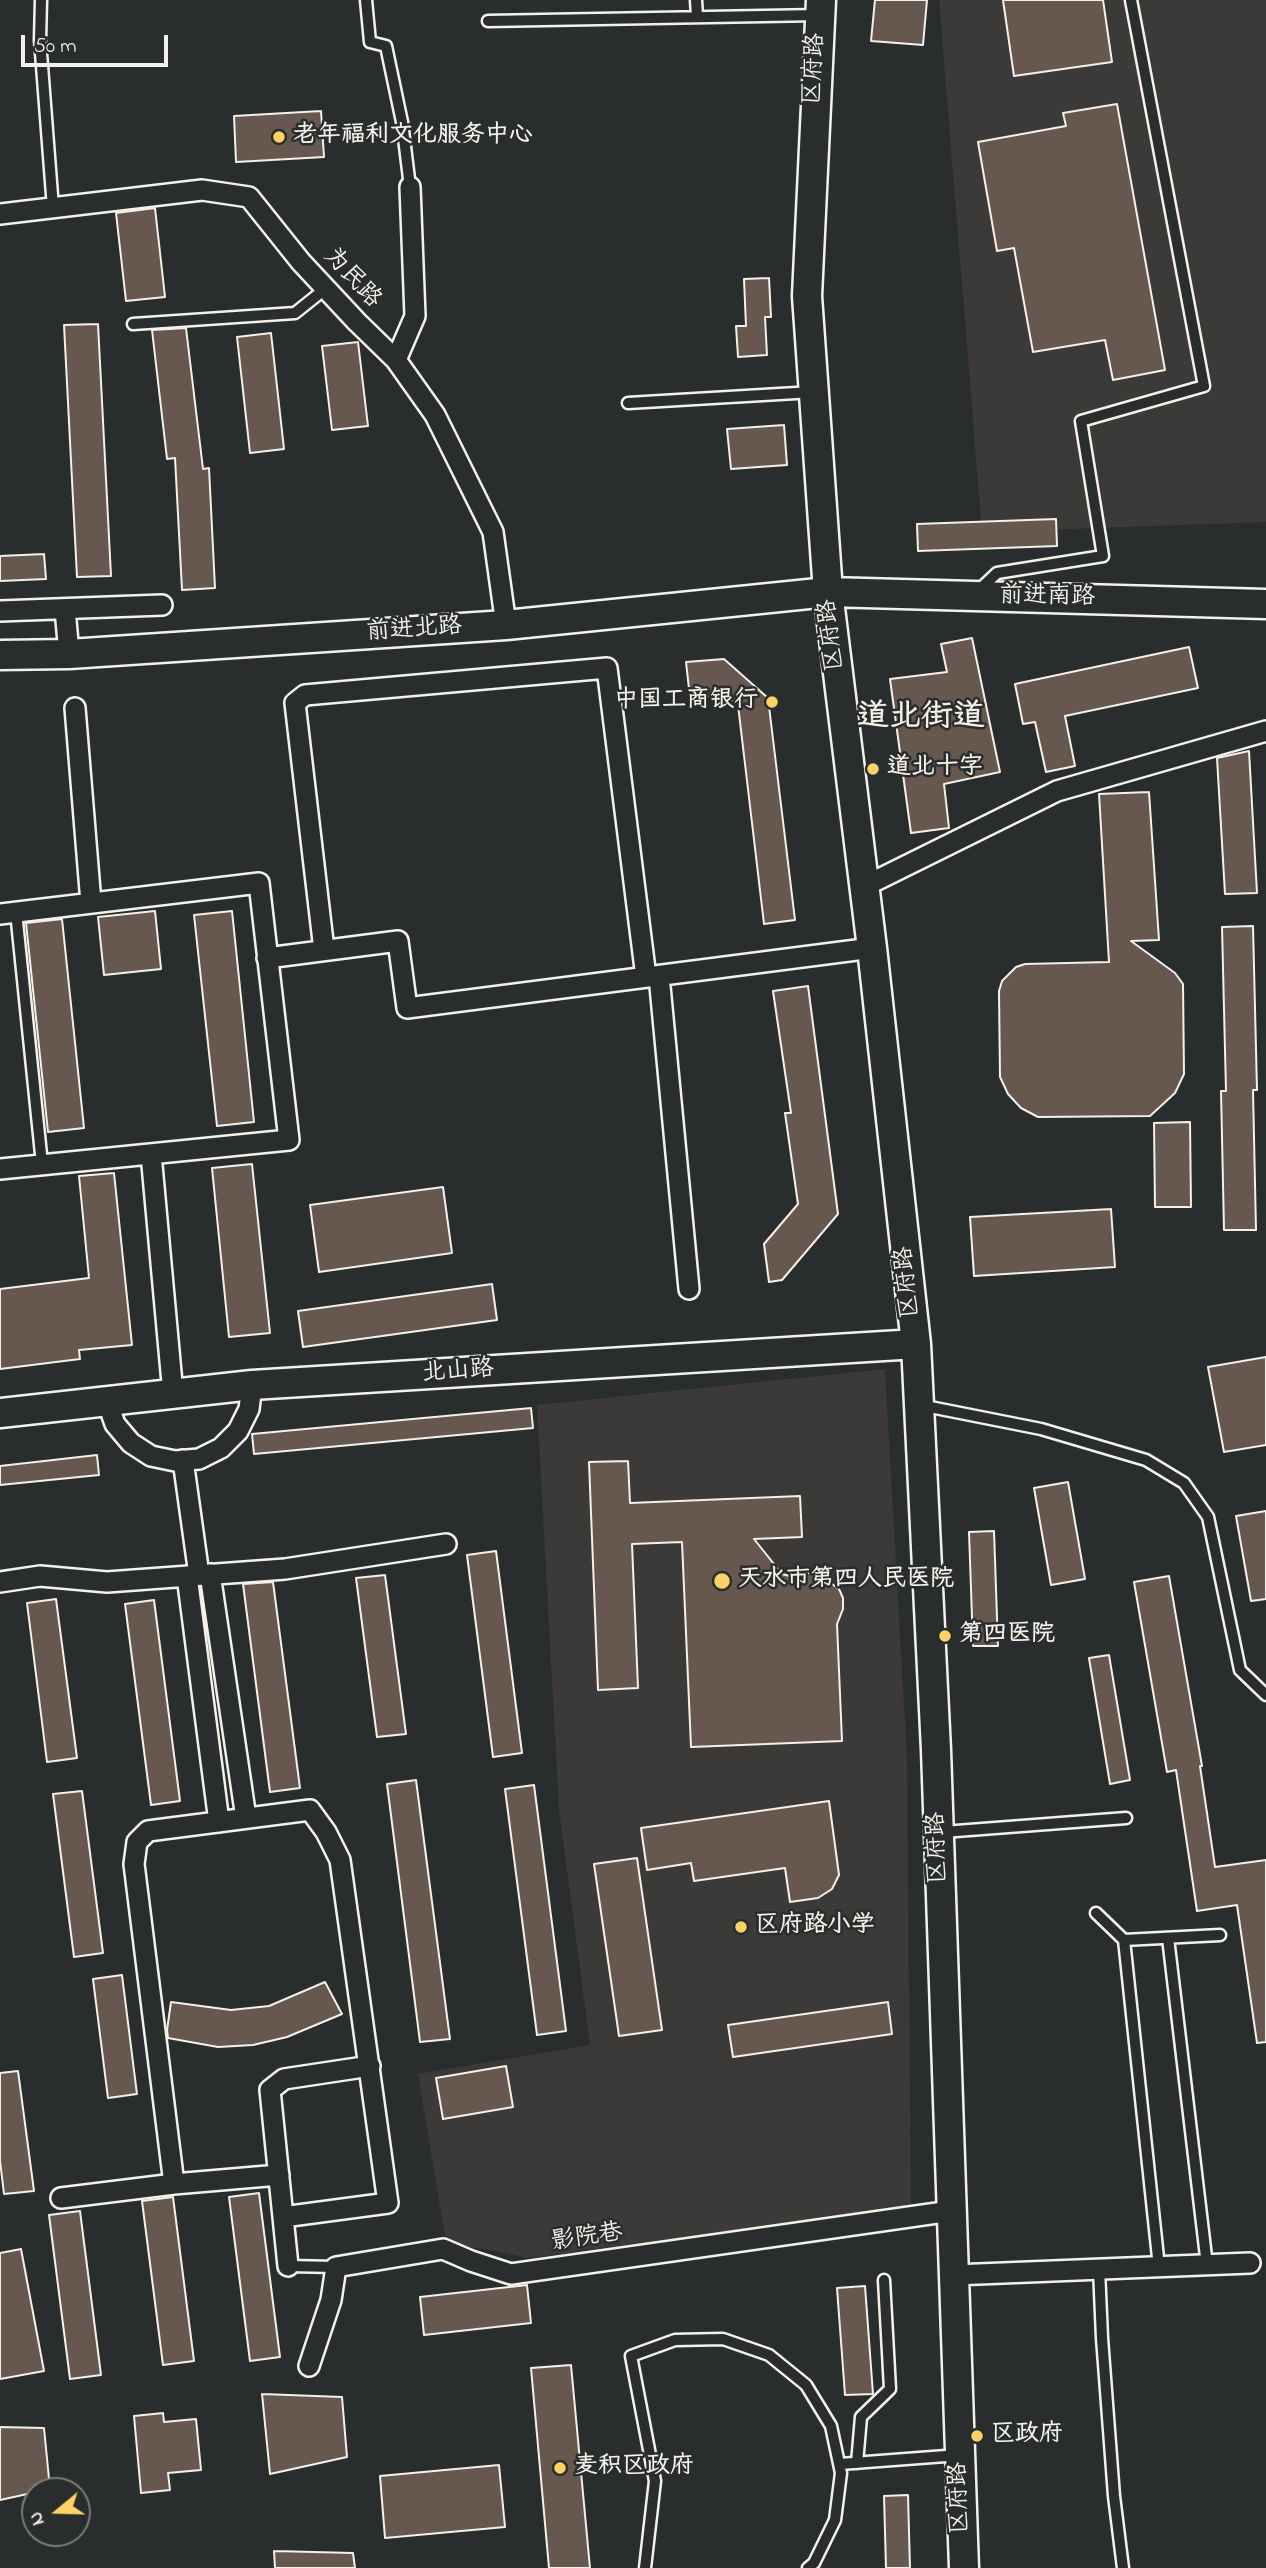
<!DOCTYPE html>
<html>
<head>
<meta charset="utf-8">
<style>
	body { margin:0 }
	#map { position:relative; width:1266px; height:2568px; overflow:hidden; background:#2a2d2e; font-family:"Indie Flower",sans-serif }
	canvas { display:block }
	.north { position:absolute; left:21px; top:2477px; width:70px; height:70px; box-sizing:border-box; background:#2a2d2e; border:2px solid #7b7b78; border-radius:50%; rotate:251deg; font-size:19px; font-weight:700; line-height:28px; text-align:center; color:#f4f1e8 }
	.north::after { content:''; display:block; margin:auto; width:24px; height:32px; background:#ffd166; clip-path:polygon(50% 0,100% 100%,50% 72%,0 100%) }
	.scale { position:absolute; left:21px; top:35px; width:147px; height:32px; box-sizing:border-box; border:4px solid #f4f1e8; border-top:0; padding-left:9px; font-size:21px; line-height:24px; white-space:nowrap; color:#f4f1e8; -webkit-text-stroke:5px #2a2d2e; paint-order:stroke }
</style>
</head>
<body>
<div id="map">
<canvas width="1266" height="2568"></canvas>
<div class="north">N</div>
<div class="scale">50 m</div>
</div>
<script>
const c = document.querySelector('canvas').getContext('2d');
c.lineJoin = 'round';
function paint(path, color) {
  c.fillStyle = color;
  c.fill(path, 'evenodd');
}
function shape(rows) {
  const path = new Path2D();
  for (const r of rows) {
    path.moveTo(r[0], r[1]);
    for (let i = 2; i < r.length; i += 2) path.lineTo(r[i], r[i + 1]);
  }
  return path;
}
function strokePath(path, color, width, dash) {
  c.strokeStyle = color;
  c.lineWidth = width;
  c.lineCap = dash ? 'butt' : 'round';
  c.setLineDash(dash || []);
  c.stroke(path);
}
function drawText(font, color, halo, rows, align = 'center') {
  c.font = font + ' "Indie Flower","LXGW WenKai TC",sans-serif';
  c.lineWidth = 5;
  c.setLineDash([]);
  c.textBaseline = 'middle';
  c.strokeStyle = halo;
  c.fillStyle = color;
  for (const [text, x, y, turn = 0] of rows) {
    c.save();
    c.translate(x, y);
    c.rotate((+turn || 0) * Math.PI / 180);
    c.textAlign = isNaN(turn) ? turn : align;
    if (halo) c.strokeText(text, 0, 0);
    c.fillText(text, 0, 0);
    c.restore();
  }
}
paint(shape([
	[939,0,1266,0,1266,522,982,532],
	[885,1369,907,1758,911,2206,529,2258,446,2242,418,2074,590,2045,559,1809,537,1405]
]), '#3c3a38');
const building = shape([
	[875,0,927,0,923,45,871,41,875,0],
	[1003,0,1103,0,1112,62,1014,76,1003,0],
	[1117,104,1165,370,1113,380,1105,340,1033,352,1014,248,997,251,978,142,1066,126,1063,113,1117,104],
	[321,111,324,157,236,162,234,116,321,111],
	[155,208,165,297,126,301,116,213,155,208],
	[769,278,771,317,765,317,767,355,738,357,736,326,746,326,744,279,769,278],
	[98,324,111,576,77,577,64,325,98,324],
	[186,328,203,469,209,468,215,588,182,590,175,458,167,459,152,330,186,328],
	[271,333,284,449,250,453,237,337,271,333],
	[358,342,368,426,332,430,322,346,358,342],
	[784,425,787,465,731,469,727,429,784,425],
	[1056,519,1057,546,918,551,917,524,1056,519],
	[44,554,46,579,0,581,0,556,44,554],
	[972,638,1000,772,944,784,949,828,911,833,890,679,947,672,941,644,972,638],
	[1189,647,1198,688,1065,716,1075,766,1046,772,1035,722,1023,724,1015,684,1189,647],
	[724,659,768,698,795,920,764,924,738,705,726,695,690,698,686,662,724,659],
	[1249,751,1257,893,1225,894,1217,758,1249,751],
	[1149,792,1159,940,1131,941,1175,973,1183,984,1184,1074,1175,1093,1150,1116,1038,1117,1021,1108,1008,1094,1000,1077,999,991,1002,981,1016,967,1025,964,1109,962,1099,794,1149,792],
	[155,911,161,969,104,975,98,917,155,911],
	[232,911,254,1122,217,1126,194,915,232,911],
	[62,919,84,1128,48,1132,26,923,62,919],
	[1253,926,1257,1090,1253,1090,1256,1230,1224,1230,1221,1091,1226,1091,1222,927,1253,926],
	[808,986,838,1214,782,1280,769,1282,764,1244,798,1204,785,1113,791,1113,773,991,808,986],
	[1190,1122,1191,1207,1155,1207,1154,1123,1190,1122],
	[252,1164,270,1333,229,1337,212,1168,252,1164],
	[114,1173,132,1345,79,1350,80,1359,0,1369,0,1289,89,1278,79,1176,114,1173],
	[443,1187,452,1253,319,1272,310,1205,443,1187],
	[1111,1209,1115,1267,974,1276,970,1217,1111,1209],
	[492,1284,497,1320,303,1347,298,1311,492,1284],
	[1266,1357,1266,1445,1224,1452,1208,1367,1266,1357],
	[531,1408,533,1428,254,1454,252,1434,531,1408],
	[97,1455,99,1475,0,1485,0,1466,97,1455],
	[628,1461,630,1503,800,1496,802,1537,754,1539,782,1574,797,1578,807,1573,817,1573,839,1589,843,1598,843,1609,837,1624,842,1741,691,1747,682,1542,632,1544,638,1688,598,1690,589,1462,628,1461],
	[1068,1482,1085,1579,1051,1585,1034,1488,1068,1482],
	[1266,1511,1266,1599,1251,1601,1236,1516,1266,1511],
	[994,1531,998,1646,973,1646,969,1532,994,1531],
	[496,1551,522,1753,493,1757,467,1555,496,1551],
	[385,1575,406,1734,377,1737,356,1578,385,1575],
	[1169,1576,1202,1766,1200,1766,1215,1867,1266,1860,1266,2042,1257,2043,1237,1905,1197,1911,1176,1770,1167,1772,1134,1582,1169,1576],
	[273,1582,300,1788,270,1792,243,1584,273,1582],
	[56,1599,77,1758,47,1762,27,1603,56,1599],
	[154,1600,180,1801,151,1805,125,1604,154,1600],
	[1109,1655,1130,1780,1110,1784,1089,1658,1109,1655],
	[416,1780,450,2039,420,2042,387,1784,416,1780],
	[534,1785,566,2031,537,2035,505,1789,534,1785],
	[82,1791,103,1953,74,1957,53,1794,82,1791],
	[829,1801,839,1875,832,1889,818,1898,790,1902,785,1868,694,1881,691,1863,647,1870,641,1828,829,1801],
	[637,1858,662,2030,619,2036,594,1864,637,1858],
	[122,1975,137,2094,108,2098,93,1979,122,1975],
	[325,1982,342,2014,287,2037,253,2045,218,2047,168,2038,167,2030,171,2002,231,2010,269,2006,325,1982],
	[888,2002,892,2034,733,2057,728,2025,888,2002],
	[506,2066,513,2107,443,2119,436,2078,506,2066],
	[18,2071,34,2191,4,2194,0,2161,0,2073,18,2071],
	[259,2193,280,2357,250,2361,229,2197,259,2193],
	[173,2197,194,2361,163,2365,142,2201,173,2197],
	[80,2211,101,2375,70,2379,49,2215,80,2211],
	[21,2249,44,2371,0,2379,0,2253,21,2249],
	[527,2285,531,2323,424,2335,420,2297,527,2285],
	[865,2286,873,2394,845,2395,837,2288,865,2286],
	[571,2365,590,2568,549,2568,531,2368,571,2365],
	[262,2394,342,2397,347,2457,270,2474,262,2394],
	[163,2413,164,2422,196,2419,201,2470,168,2473,170,2490,141,2493,134,2416,163,2413],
	[0,2427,44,2428,50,2489,0,2500,0,2427],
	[499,2465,505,2527,385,2538,380,2476,499,2465],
	[908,2495,910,2568,886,2568,884,2496,908,2495],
	[274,2551,353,2553,355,2568,275,2568,274,2551]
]);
paint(building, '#66584e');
strokePath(building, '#f4f1e8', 2);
const lane = shape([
	[41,0,40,40,53,208],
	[366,0,370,42,386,46,402,122,410,187],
	[696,0,697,17],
	[488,21,819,15],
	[133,324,295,313,325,289],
	[628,403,813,392],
	[978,591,997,573,1103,556,1081,421,1204,386,1131,0],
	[16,912,42,1164],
	[920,1405,1041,1429,1146,1460,1184,1483,1208,1517,1240,1670,1266,1695],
	[943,1832,1126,1818],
	[1096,1913,1124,1940,1159,2267],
	[1168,1938,1207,2265],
	[1124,1940,1220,1935],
	[288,2266,336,2267],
	[1099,2269,1102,2338,1114,2496,1123,2568],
	[857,2463,861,2417,890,2389,884,2280],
	[840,2464,959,2455],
	[645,2568,655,2481,631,2356,675,2340,723,2339,769,2355,806,2385,831,2426,841,2473,835,2520,814,2563,808,2568]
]);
const street = shape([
	[0,214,202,190,249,197,301,262,357,322,396,360,435,415,493,532,506,625],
	[396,360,415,316,410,187],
	[65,609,69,654],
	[0,611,162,605],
	[75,708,91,903],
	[865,886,1057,791,1266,731],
	[0,914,259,883,289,1140,0,1169],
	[324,950,295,703,305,695,607,668,646,977],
	[267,958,398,941,407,1008,872,948],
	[659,976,689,1289],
	[151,1154,173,1394],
	[107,1401,115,1424,131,1443,151,1456,175,1461,199,1459,221,1448,238,1431,249,1409,252,1385],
	[183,1460,199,1575],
	[210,1574,246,1818],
	[187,1576,219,1822],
	[0,1582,40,1576,107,1582,285,1569,446,1544],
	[174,2184,134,1864,137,1842,148,1831,310,1810,326,1832,340,1860,388,2203,283,2217],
	[61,2198,174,2184,279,2175],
	[288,2266,270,2090,284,2079,370,2066],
	[954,2275,1250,2263],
	[309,2366,331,2300,336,2267,443,2249,471,2261,511,2274,951,2211]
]);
const secondary = shape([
	[821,0,807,296,828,592,872,948,916,1344,936,1750,964,2568],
	[0,655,69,654,506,625,828,592,1266,604],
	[0,1413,252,1385,916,1344]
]);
strokePath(lane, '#f4f1e8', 15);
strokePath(street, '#f4f1e8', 24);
strokePath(secondary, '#f4f1e8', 33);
strokePath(lane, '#2a2d2e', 10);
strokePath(street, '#2a2d2e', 19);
strokePath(secondary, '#2a2d2e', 28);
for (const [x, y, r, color] of [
	[279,137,7,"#ffd166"],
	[772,702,7,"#ffd166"],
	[873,769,7,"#ffd166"],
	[722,1581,9,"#ffd166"],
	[945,1636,7,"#ffd166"],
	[741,1927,7,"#ffd166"],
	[977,2436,7,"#ffd166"],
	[560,2468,7,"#ffd166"]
]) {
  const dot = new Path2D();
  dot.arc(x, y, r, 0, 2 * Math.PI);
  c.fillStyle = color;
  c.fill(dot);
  strokePath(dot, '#2a2d2e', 2.5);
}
drawText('24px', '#f4f1e8', '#2a2d2e', [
	["区府路",816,69,-87],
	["为民路",351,279,47],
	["前进南路",1047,598,1],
	["前进北路",414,631,-4],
	["区府路",833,635,-97],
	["区府路",909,1282,-96],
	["北山路",458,1373,-4],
	["区府路",939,1848,-92],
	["影院巷",587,2239,-8],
	["区府路",961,2498,-92]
]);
drawText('bold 24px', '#f4f1e8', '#2a2d2e', [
	["老年福利文化服务中心",293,137],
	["中国工商银行",758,702,"right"],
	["道北十字",887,769],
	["天水市第四人民医院",738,1581],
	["第四医院",959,1636],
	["区府路小学",755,1927],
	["区政府",991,2436],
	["麦积区政府",574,2468]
], 'left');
drawText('bold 32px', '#f4f1e8', '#2a2d2e', [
	["道北街道",921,720]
]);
</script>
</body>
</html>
